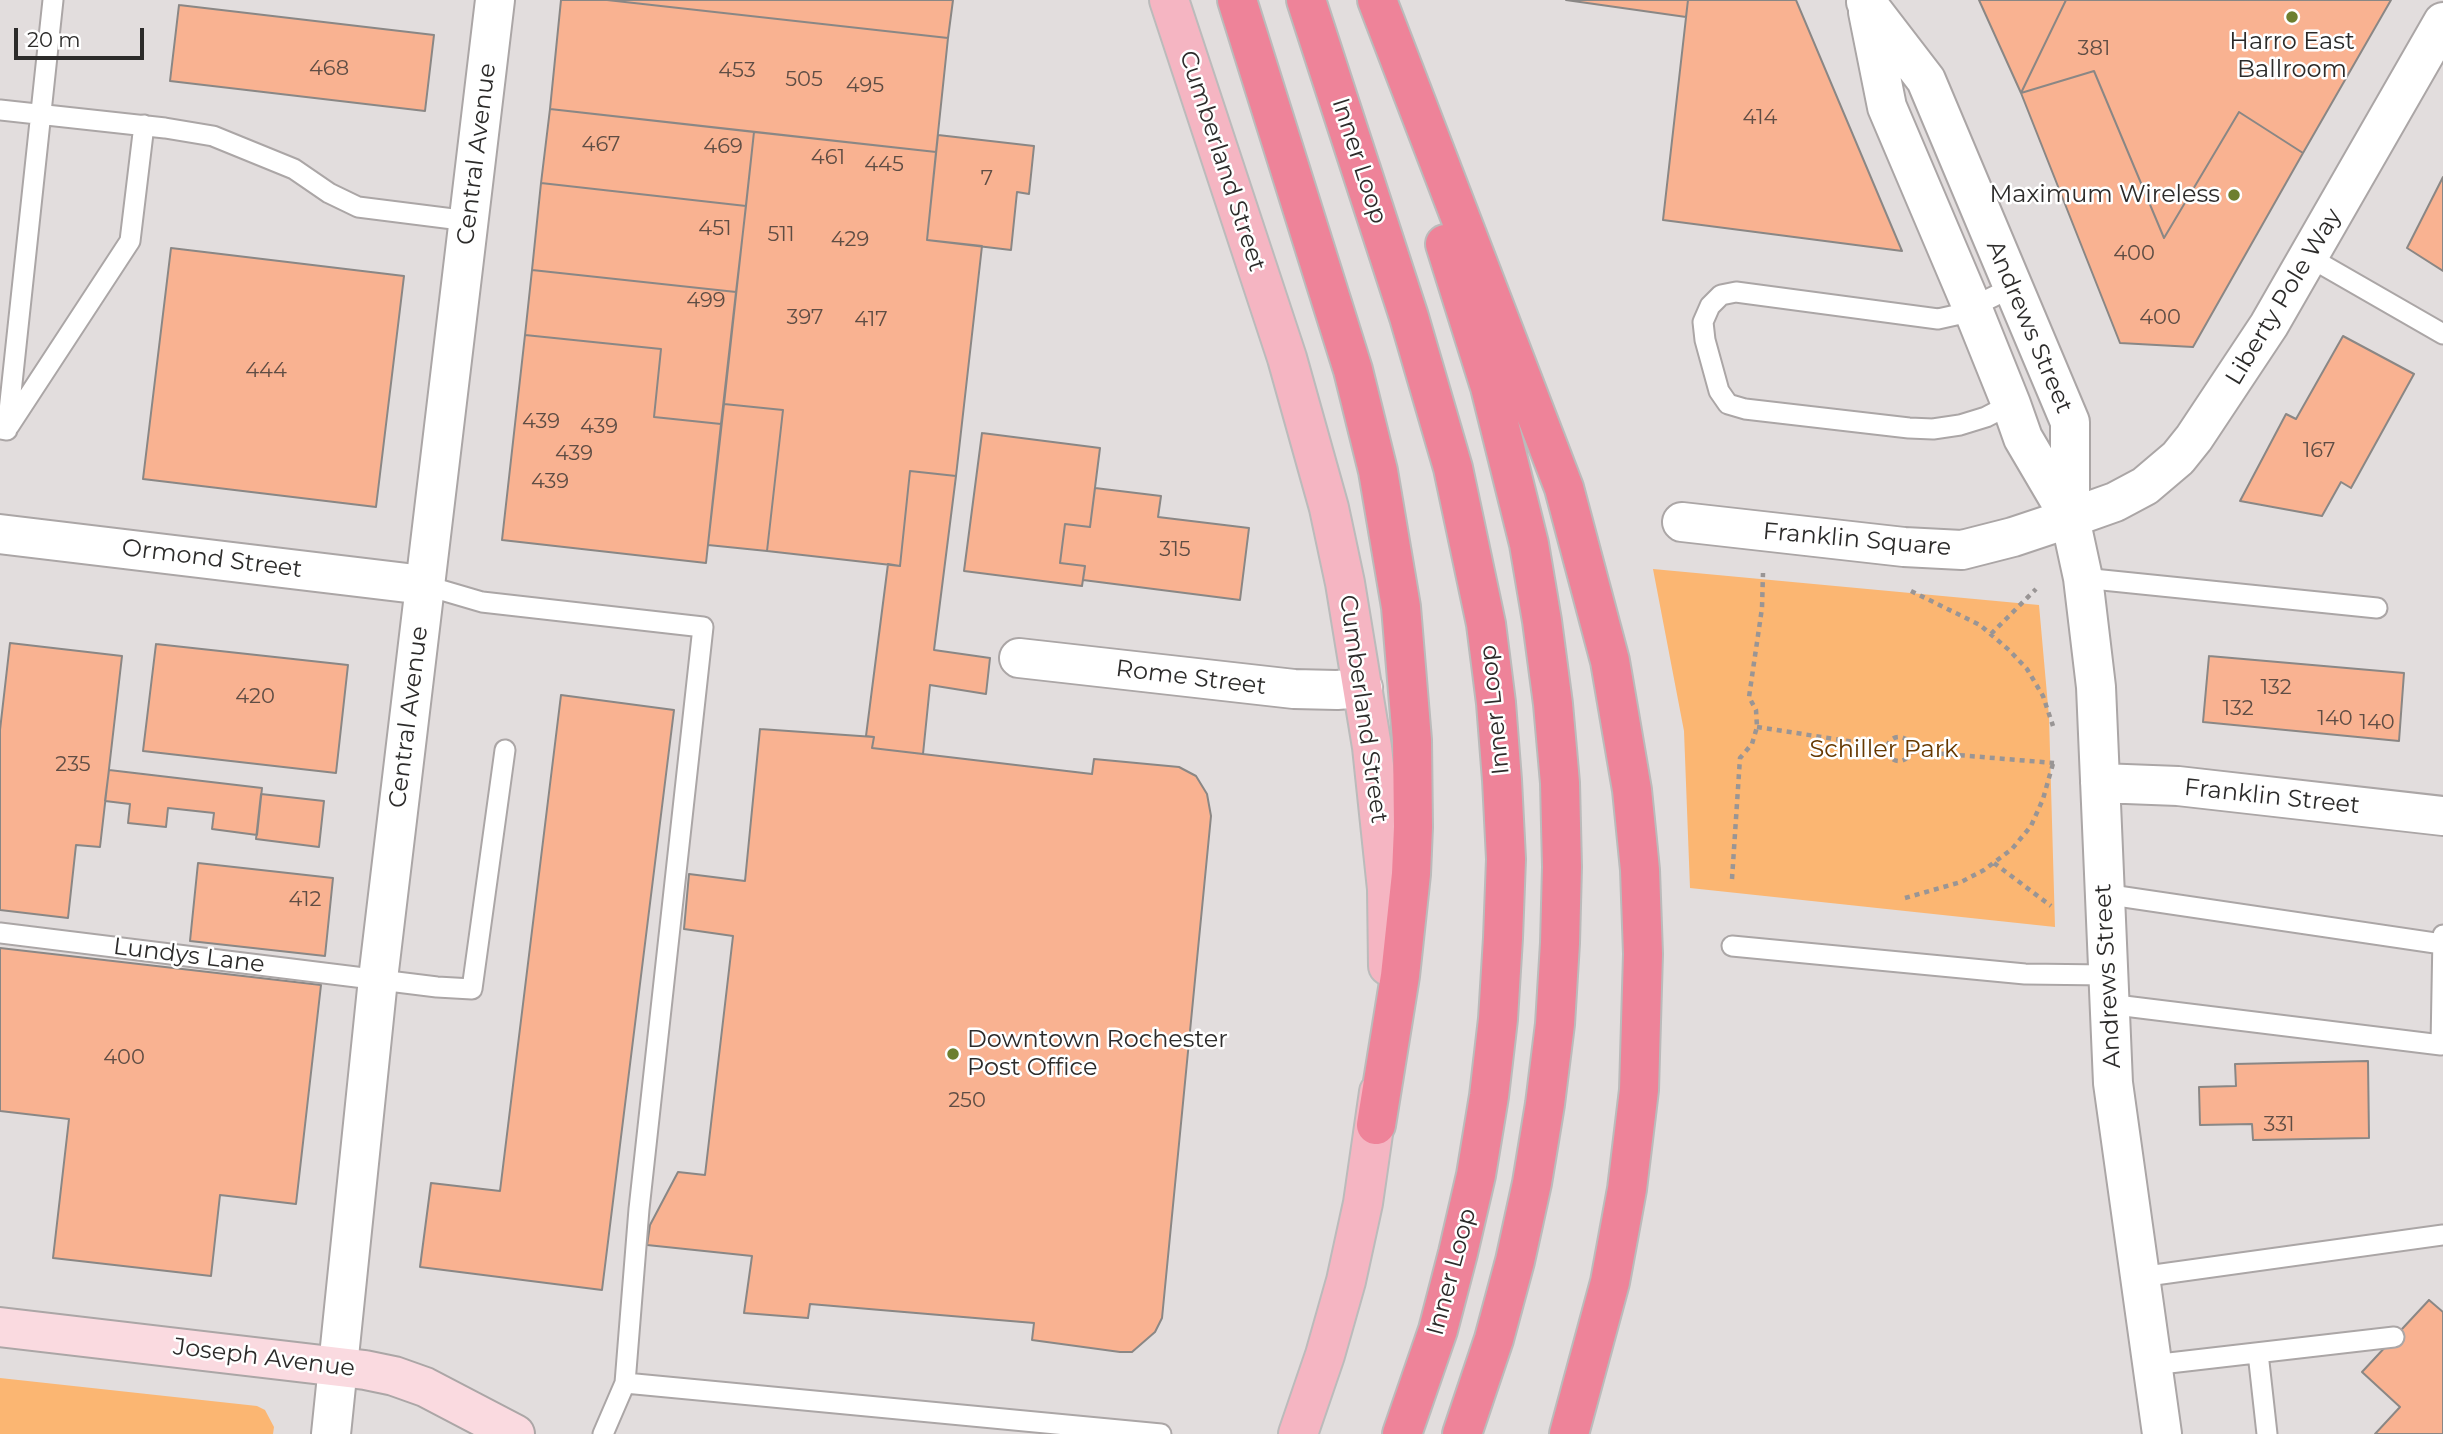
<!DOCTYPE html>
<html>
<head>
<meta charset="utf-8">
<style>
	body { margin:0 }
	#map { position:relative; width:2443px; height:1434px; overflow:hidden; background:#e2dddd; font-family:Montserrat,sans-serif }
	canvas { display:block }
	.scale { position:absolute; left:14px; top:28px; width:130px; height:32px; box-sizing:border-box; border:4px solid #2c2b2a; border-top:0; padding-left:9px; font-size:21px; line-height:24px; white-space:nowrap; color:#2c2b2a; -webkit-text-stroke:5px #fff; paint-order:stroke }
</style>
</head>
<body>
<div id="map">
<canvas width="2443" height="1434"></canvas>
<div class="scale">20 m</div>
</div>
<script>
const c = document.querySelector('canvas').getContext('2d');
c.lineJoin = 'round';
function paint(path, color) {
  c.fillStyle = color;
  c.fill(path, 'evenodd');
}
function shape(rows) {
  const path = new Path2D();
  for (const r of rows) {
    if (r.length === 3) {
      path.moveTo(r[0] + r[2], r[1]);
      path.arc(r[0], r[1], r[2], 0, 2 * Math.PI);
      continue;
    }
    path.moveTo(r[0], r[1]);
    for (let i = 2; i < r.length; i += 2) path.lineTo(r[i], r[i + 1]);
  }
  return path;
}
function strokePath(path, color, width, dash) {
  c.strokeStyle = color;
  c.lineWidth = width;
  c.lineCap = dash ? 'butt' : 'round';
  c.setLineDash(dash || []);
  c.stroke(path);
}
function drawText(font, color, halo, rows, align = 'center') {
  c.font = font + ' Montserrat,sans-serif';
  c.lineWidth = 5;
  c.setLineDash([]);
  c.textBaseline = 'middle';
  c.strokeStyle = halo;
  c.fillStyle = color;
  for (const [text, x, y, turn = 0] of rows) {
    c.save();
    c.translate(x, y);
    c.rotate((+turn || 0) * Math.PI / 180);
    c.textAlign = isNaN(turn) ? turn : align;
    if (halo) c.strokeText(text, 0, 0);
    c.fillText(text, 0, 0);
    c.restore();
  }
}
paint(shape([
	[1653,569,2039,605,2049,717,2055,927,1690,888,1684,731],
	[0,1378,257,1406,265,1410,274,1427,273,1434,0,1434]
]), '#fbb672');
const building = shape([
	[561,0,607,0,948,38,936,152,550,109,561,0],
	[607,0,953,0,948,38,607,0],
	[1566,0,1688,0,1686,17,1566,0],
	[1688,0,1796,0,1902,251,1663,220,1688,0],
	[1979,0,2066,0,2021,93,1979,0],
	[2066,0,2391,0,2303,153,2239,112,2164,238,2094,71,2021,93,2066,0],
	[179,5,434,35,425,111,170,81,179,5],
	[2094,71,2164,238,2239,112,2303,153,2193,347,2120,343,2021,93,2094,71],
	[550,109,754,132,746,206,541,183,550,109],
	[754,132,936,152,927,240,982,246,956,476,910,471,900,566,767,551,783,410,724,404,754,132],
	[938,135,1034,146,1029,194,1017,192,1011,250,927,240,938,135],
	[2443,177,2443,271,2407,248,2443,177],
	[541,183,746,206,736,292,532,270,541,183],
	[171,248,404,276,376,507,143,479,171,248],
	[532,270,736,292,721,424,654,417,661,349,525,335,532,270],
	[525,335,661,349,654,417,721,424,706,563,502,540,525,335],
	[2343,336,2414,374,2351,488,2341,482,2322,516,2240,501,2286,414,2296,419,2343,336],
	[724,404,783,410,767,551,708,545,724,404],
	[982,433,1100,448,1090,527,1065,524,1060,563,1085,566,1082,586,964,571,982,433],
	[910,471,956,476,934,650,990,658,986,694,930,685,923,754,872,748,874,737,866,736,888,564,900,566,910,471],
	[1095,488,1161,496,1158,517,1249,528,1240,600,1083,580,1085,566,1060,563,1065,524,1090,527,1095,488],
	[10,643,122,656,100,847,76,845,68,918,0,910,0,730,10,643],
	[156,644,348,665,336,773,143,751,156,644],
	[2209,656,2404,673,2399,741,2203,722,2209,656],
	[561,695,674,710,602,1290,420,1267,431,1183,500,1191,561,695],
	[760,729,874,737,872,748,1092,774,1094,759,1179,767,1196,776,1207,794,1211,816,1162,1318,1155,1332,1132,1352,1120,1352,1032,1340,1034,1323,810,1304,808,1318,744,1313,752,1256,647,1245,650,1225,678,1172,705,1175,733,936,684,929,689,874,745,881,760,729],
	[109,770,262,788,257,835,212,829,214,813,168,808,166,827,128,823,130,804,105,801,109,770],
	[261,794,324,801,319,847,256,839,261,794],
	[198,863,333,878,325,956,190,941,198,863],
	[0,948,321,985,296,1204,220,1195,211,1276,53,1258,69,1119,0,1111,0,948],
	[2368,1061,2369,1138,2253,1140,2252,1124,2200,1125,2199,1087,2236,1086,2235,1064,2368,1061],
	[2429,1300,2443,1312,2443,1434,2375,1434,2400,1407,2362,1372,2429,1300]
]);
paint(building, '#f9b291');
strokePath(building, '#8a8785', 2);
const service = shape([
	[0,110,165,128,213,136,294,169,329,193,358,207,469,221],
	[2309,257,2443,334],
	[2011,404,1986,417,1960,425,1933,429,1909,428,1745,409,1728,404,1719,391,1705,340,1703,322,1710,306,1721,295,1736,292,1938,319,1956,315,2013,287],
	[9,426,130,241,144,125],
	[0,429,7,430,53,0],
	[2083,578,2377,608],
	[424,585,482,602,703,627,639,1209,625,1383,603,1434],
	[2104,894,2442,944],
	[0,933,437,987,472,989,505,750],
	[1732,946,2025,974,2107,975],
	[2108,1004,2441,1045,2443,935],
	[2140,1277,2443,1235],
	[2258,1353,2267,1434],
	[2152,1365,2394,1337],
	[625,1383,1161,1434]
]);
const minor = shape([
	[1682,522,1904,547,1962,550,2013,537,2070,518,2115,502,2145,486,2178,458,2194,438,2269,325,2443,22],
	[0,534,424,585],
	[1019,658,1294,689,1337,690,1363,688]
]);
const tertiary = shape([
	[1866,2,1926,80,2070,422,2070,518,2083,578,2096,687,2113,1083,2162,1434],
	[1868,12,1887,107,1972,307,2011,404,2023,438,2070,518],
	[2100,783,2178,786,2443,816],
	[331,1434,378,979,495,0]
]);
const secondary = shape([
	[0,1327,365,1370,394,1376,425,1387,515,1434]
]);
const primary = shape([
	[1169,0,1287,358,1329,508,1345,583,1372,747,1387,889,1388,966],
	[1298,1434,1325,1355,1346,1281,1363,1203,1379,1092]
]);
const motorway = shape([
	[1237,0,1353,370,1378,471,1401,607,1412,740,1413,827,1411,874,1400,976,1376,1125],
	[1306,0,1409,317,1453,468,1486,624,1496,703,1502,780,1506,859,1503,938,1498,1019,1489,1096,1476,1175,1458,1253,1438,1330,1402,1434],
	[1377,0,1564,488,1610,661,1632,790,1640,870,1643,954,1639,1090,1627,1189,1610,1282,1569,1434],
	[1445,244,1490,387,1529,544,1542,621,1553,704,1560,783,1562,867,1560,943,1555,1024,1545,1104,1532,1183,1515,1261,1494,1339,1462,1434]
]);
strokePath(service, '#aba6a6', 23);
strokePath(minor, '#aba6a6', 42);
strokePath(tertiary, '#aba6a6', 42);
strokePath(secondary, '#aba6a6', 42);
strokePath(primary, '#bbb', 42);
strokePath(motorway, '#bbb', 42);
strokePath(shape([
	[1911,591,1980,625,2009,650,2027,669,2043,696,2053,726],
	[1991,634,2036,589],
	[1757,727,1887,747],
	[1899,749,12],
	[1910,751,2054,763],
	[1994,863,2051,906],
	[1732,879,1740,758,1752,744,1757,727,1756,710,1749,697,1762,608,1763,573],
	[1905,898,1961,882,1984,870,2012,849,2031,826,2043,799,2054,760]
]), '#999595', 4.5, [5, 5]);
strokePath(service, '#fff', 19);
strokePath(minor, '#fff', 38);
strokePath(tertiary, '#fff', 38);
strokePath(secondary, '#fadae0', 38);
strokePath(primary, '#f5b5c2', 38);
strokePath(motorway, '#ee8399', 38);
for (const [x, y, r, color] of [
	[2292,17,7,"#6d7f2f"],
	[2234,195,7,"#6d7f2f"],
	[953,1054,7,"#6d7f2f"]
]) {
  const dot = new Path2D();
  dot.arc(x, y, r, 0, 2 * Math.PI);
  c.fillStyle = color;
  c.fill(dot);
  strokePath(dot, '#fff', 2.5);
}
drawText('21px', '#5f4d44', null, [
	["381",2094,49],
	["468",329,69],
	["453",737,71],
	["505",804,80],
	["495",865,86],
	["414",1760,118],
	["467",601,145],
	["469",723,147],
	["461",828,158],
	["445",884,165],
	["7",987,179],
	["451",715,229],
	["511",781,235],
	["429",850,240],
	["400",2134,254],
	["499",706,301],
	["397",805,318],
	["400",2160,318],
	["417",871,320],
	["444",266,371],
	["439",541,422],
	["439",599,427],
	["167",2319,451],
	["439",574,454],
	["439",550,482],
	["315",1175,550],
	["132",2276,688],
	["420",255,697],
	["132",2238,709],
	["140",2335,719],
	["140",2377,723],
	["235",73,765],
	["412",305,900],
	["400",124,1058],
	["250",967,1101],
	["331",2279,1125]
]);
drawText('24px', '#2c2b2a', '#fff', [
	["Harro East",2292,42],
	["Ballroom",2292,70],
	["Maximum Wireless",2220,195,"right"],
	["Downtown Rochester",967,1040,"left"],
	["Post Office",967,1068,"left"]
]);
drawText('24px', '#2c2b2a', '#fff', [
	["Central Avenue",477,154,-83],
	["Cumberland Street",1222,161,72],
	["Inner Loop",1359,161,72],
	["Liberty Pole Way",2284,297,-59],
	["Andrews Street",2029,327,67],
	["Franklin Square",1857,540,5],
	["Ormond Street",212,559,7],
	["Rome Street",1191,678,7],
	["Cumberland Street",1363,709,82],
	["Inner Loop",1495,710,-96],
	["Central Avenue",409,717,-83],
	["Franklin Street",2272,797,6],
	["Lundys Lane",189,956,7],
	["Andrews Street",2108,976,-93],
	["Inner Loop",1452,1272,-75],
	["Joseph Avenue",264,1358,7]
]);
drawText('24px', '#653800', '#fff', [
	["Schiller Park",1884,750]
]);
</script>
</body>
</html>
